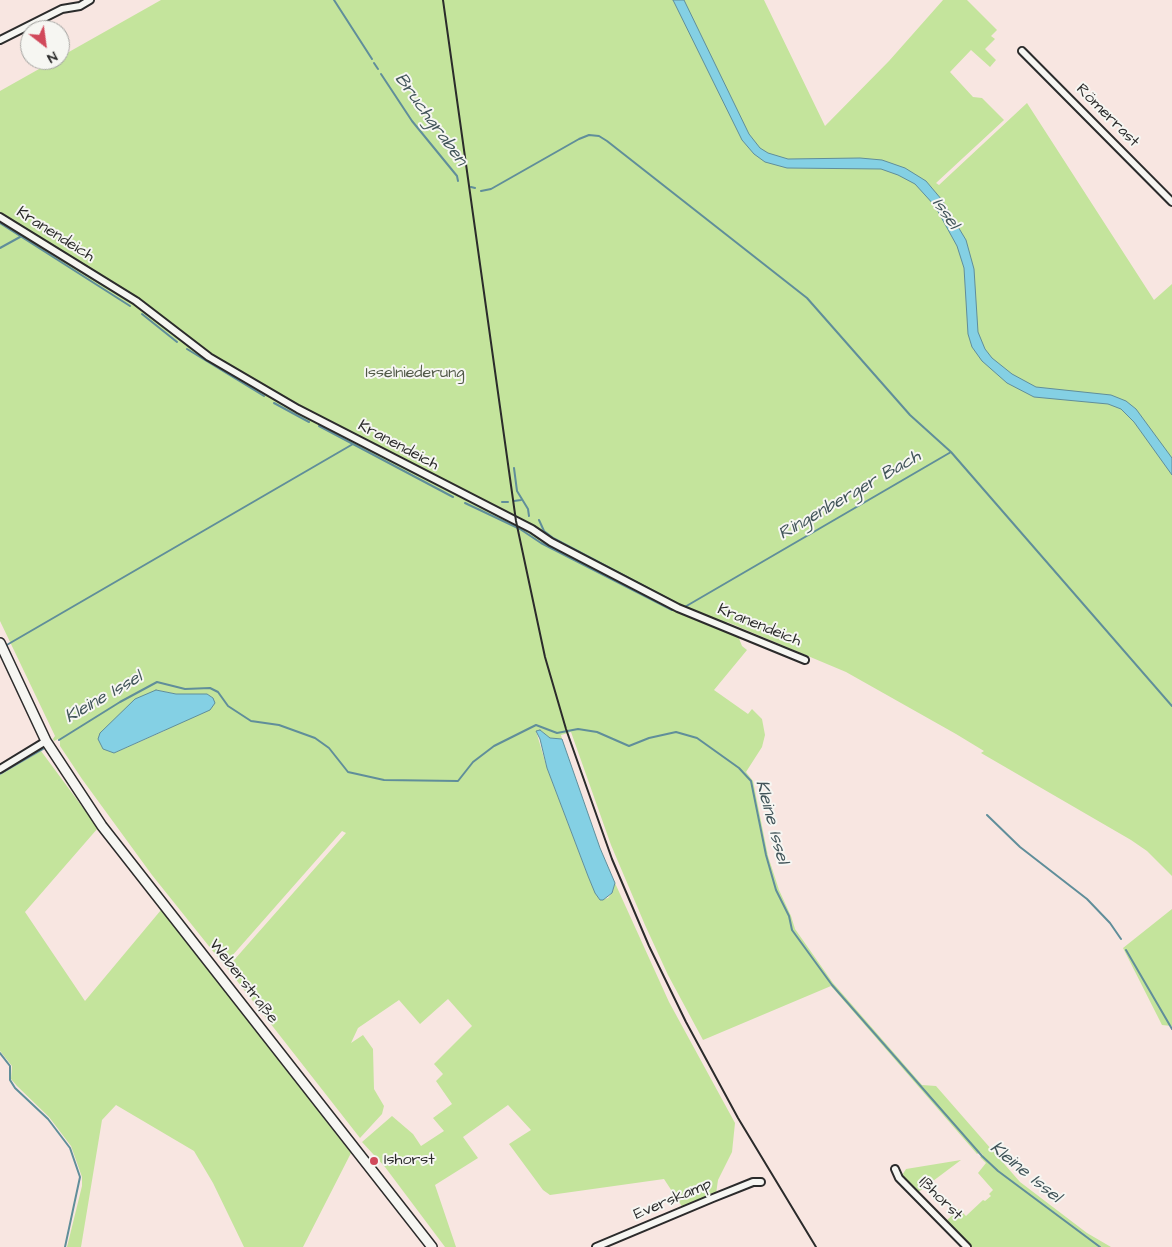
<!DOCTYPE html>
<html>
<head>
<meta charset="utf-8">
<style>
	body { margin:0 }
	#map { position:relative; width:1172px; height:1247px; overflow:hidden; background:#f8e6e1; font-family:"Architects Daughter",sans-serif }
	canvas { display:block }
	.north { position:absolute; left:20px; top:20px; width:50px; height:50px; box-sizing:border-box; background:#f6f6f2; border:1px solid #a5a5a2; border-radius:50%; rotate:150deg; font-size:14px; font-weight:700; line-height:20px; text-align:center; color:#2b2b2b }
	.north::after { content:''; display:block; margin:auto; width:18px; height:22px; background:#d1495b; clip-path:polygon(50% 0,100% 100%,50% 72%,0 100%) }
</style>
</head>
<body>
<div id="map">
<canvas width="1172" height="1247"></canvas>
<div class="north">N</div>
</div>
<script>
const c = document.querySelector('canvas').getContext('2d');
c.lineJoin = 'round';
function paint(path, color) {
  c.fillStyle = color;
  c.fill(path, 'evenodd');
}
function shape(rows) {
  const path = new Path2D();
  for (const r of rows) {
    path.moveTo(r[0], r[1]);
    for (let i = 2; i < r.length; i += 2) path.lineTo(r[i], r[i + 1]);
  }
  return path;
}
function strokePath(path, color, width, dash) {
  c.strokeStyle = color;
  c.lineWidth = width;
  c.lineCap = dash ? 'butt' : 'round';
  c.setLineDash(dash || []);
  c.stroke(path);
}
function drawText(font, color, halo, rows, align = 'center') {
  c.font = font + ' "Architects Daughter",sans-serif';
  c.lineWidth = 4;
  c.setLineDash([]);
  c.textBaseline = 'middle';
  c.strokeStyle = halo;
  c.fillStyle = color;
  for (const [text, x, y, turn = 0] of rows) {
    c.save();
    c.translate(x, y);
    c.rotate((+turn || 0) * Math.PI / 180);
    c.textAlign = isNaN(turn) ? turn : align;
    if (halo) c.strokeText(text, 0, 0);
    c.fillText(text, 0, 0);
    c.restore();
  }
}
paint(shape([
	[161,0,764,0,825,126,889,61,943,0,967,0,997,30,991,36,995,39,985,49,996,60,990,67,971,50,950,72,973,97,982,98,1004,120,936,183,939,185,1027,103,1154,300,1172,284,1172,876,1147,851,1131,840,981,753,984,751,956,734,846,672,727,622,721,630,738,636,742,646,747,650,714,690,748,714,752,709,762,719,765,735,762,747,746,772,753,781,768,856,779,890,791,916,795,929,833,983,922,1085,936,1086,1020,1182,1087,1233,1111,1247,970,1247,946,1221,959,1209,966,1216,983,1200,985,1201,991,1196,989,1194,993,1190,978,1173,986,1163,980,1157,983,1155,980,1152,977,1154,831,986,703,1040,668,975,645,925,611,845,571,732,561,735,562,739,550,738,540,730,536,731,547,768,588,876,600,900,608,898,612,893,615,883,669,1002,735,1123,732,1152,718,1180,716,1194,683,1208,664,1179,550,1195,543,1190,509,1144,531,1130,508,1105,463,1137,478,1158,435,1185,456,1247,445,1247,385,1167,362,1142,392,1116,413,1134,421,1146,444,1131,433,1118,452,1104,436,1081,443,1074,434,1064,472,1026,448,999,420,1024,399,1000,358,1028,351,1043,363,1035,373,1049,374,1089,384,1106,382,1114,360,1138,227,968,346,833,342,831,224,965,152,875,82,779,60,746,60,741,58,739,54,741,53,739,55,736,0,621,0,91,55,60,60,60,60,57],
	[156,690,176,694,207,694,213,698,164,731,114,753],
	[41,751,98,828,25,912,85,1001,161,910,351,1153,303,1247,244,1247,213,1183,194,1151,116,1105,102,1120,81,1247,67,1247,82,1186,82,1177,71,1146,49,1117,17,1086,11,1079,12,1066,0,1051,0,775],
	[1172,909,1172,1026,1162,1025,1123,948],
	[961,1160,917,1193,901,1177,906,1169]
]), '#c4e49c');
const water = shape([
	[673,0,684,0,749,134,760,148,768,153,788,159,860,158,882,160,905,168,926,181,942,200,966,240,974,269,978,332,985,349,992,358,1012,374,1036,387,1111,395,1126,401,1136,409,1172,458,1172,475,1134,422,1121,409,1108,404,1034,397,1007,383,982,361,972,347,968,334,964,268,957,246,935,206,915,184,898,175,881,169,787,168,765,162,754,154,742,140,673,0],
	[156,690,176,694,207,694,213,698,215,703,210,710,114,753,103,749,98,739,100,733,135,699,156,690],
	[540,730,550,738,562,739,600,848,615,883,612,893,603,900,600,900,595,893,588,876,547,768,540,739,536,731,540,730]
]);
paint(water, '#84d0e4');
strokePath(water, '#608e9a', 1);
strokePath(shape([
	[334,0,372,59],
	[374,63,378,69],
	[381,74,412,121,457,176,458,181],
	[471,187,475,188],
	[481,191,491,189,579,139,589,135,599,136,607,141,807,298,910,415,951,452,1172,706],
	[0,223,130,306],
	[0,248,20,237],
	[142,314,177,342],
	[187,349,264,396],
	[274,403,309,422],
	[319,426,453,497],
	[514,468,517,491,528,509,529,516],
	[514,501,521,500],
	[502,502,508,502],
	[465,503,520,529,541,543,672,610,679,610],
	[539,520,544,531,553,538,676,603],
	[683,608,951,452],
	[5,646,353,444],
	[59,740,120,702,157,682,185,689,210,688,218,692,228,706,251,721,279,725,315,738,329,748,348,772,384,780,458,781,473,762,494,746,536,725,557,733,578,729,597,732,629,746,649,738,676,732,697,738,739,768,751,781,766,855,776,890,789,916,792,930,832,985,982,1156,998,1171,1100,1247],
	[0,774,43,749],
	[987,815,1020,847,1087,899,1110,923,1121,939],
	[1126,950,1172,1029],
	[0,1053,10,1066,10,1080,15,1088,48,1119,70,1148,80,1177,65,1247]
]), '#608e9a', 2);
const minor = shape([
	[0,40,62,9,80,6,90,0],
	[1022,51,1172,202],
	[0,217,136,301,209,357,298,409,532,529,551,542,678,608,805,660],
	[0,769,46,741],
	[895,1169,899,1178,967,1247],
	[596,1247,713,1198,753,1182,761,1182]
]);
const secondary = shape([
	[0,643,46,741,102,826,432,1247]
]);
strokePath(minor, '#2b2b2b', 10);
strokePath(secondary, '#2b2b2b', 12);
strokePath(minor, '#f6f6f2', 6);
strokePath(secondary, '#f6f6f2', 9);
strokePath(shape([
	[443,0,516,521,545,657,566,729,612,859,649,946,686,1022,738,1118,816,1247]
]), '#2b2b2b', 2);
for (const [x, y, r, color] of [
	[374,1161,5,"#d1495b"]
]) {
  const dot = new Path2D();
  dot.arc(x, y, r, 0, 2 * Math.PI);
  c.fillStyle = color;
  c.fill(dot);
  strokePath(dot, '#f6f6f2', 2);
}
drawText('16px', '#2b2b2b', '#f6f6f2', [
	["Römerrast",1107,116,45],
	["Kranendeich",55,235,32],
	["Kranendeich",398,446,28],
	["Kranendeich",759,626,22],
	["Weberstraße",243,982,52],
	["Ißhorst",940,1199,45],
	["Everskamp",673,1200,-23]
]);
drawText('16px', '#515947', '#f6f6f2', [
	["Isselniederung",415,374]
]);
drawText('16px', '#2b2b2b', '#f6f6f2', [
	["Ishorst",384,1161]
], 'left');
drawText('italic 18px', '#415459', '#f6f6f2', [
	["Bruchgraben",430,120,54],
	["Issel",945,214,55],
	["Ringenberger Bach",850,496,-30],
	["Kleine Issel",104,698,-30],
	["Kleine Issel",771,822,75],
	["Kleine Issel",1025,1173,39]
]);
</script>
</body>
</html>
